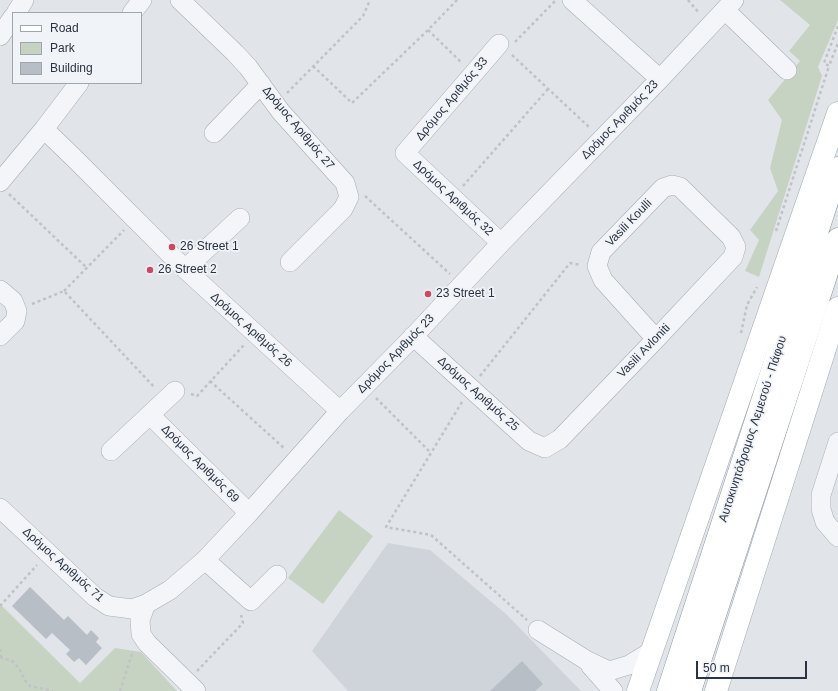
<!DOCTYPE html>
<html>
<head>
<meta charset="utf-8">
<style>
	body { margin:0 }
	#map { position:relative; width:838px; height:691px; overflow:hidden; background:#e1e5e9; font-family:Arial,sans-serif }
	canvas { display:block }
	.legend { position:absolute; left:12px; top:12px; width:130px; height:72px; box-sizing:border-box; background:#f0f3f7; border:1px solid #a0a6ae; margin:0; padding:5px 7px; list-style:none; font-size:12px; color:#293341 }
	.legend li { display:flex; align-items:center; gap:8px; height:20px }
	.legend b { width:20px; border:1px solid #a0a6ae }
	.scale { position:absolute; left:696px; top:661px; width:111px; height:18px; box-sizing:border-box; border:2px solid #293341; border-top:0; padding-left:5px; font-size:12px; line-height:14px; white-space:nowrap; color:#293341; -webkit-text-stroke:3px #f0f3f7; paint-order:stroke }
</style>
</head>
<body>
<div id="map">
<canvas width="838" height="691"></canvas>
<ul class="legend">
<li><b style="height:5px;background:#fff"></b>Road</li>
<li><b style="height:11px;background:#c7d3c2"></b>Park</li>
<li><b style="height:11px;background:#b8bec6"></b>Building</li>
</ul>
<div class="scale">50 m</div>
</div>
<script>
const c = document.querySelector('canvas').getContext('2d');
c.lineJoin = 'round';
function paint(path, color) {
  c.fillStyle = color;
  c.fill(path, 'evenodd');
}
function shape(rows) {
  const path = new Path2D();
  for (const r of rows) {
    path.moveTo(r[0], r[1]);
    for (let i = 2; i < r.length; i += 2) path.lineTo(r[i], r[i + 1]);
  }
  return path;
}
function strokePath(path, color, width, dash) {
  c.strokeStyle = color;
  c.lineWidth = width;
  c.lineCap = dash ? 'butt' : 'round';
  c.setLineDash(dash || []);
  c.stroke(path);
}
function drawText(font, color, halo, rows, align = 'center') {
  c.font = font + ' Arial,sans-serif';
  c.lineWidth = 3.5;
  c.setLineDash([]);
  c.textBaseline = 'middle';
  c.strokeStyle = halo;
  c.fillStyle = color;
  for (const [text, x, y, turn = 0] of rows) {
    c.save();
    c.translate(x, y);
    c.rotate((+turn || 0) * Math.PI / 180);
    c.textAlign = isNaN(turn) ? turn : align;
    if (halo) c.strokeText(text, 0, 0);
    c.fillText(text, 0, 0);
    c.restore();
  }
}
paint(shape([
	[388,543,430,550,506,614,581,691,348,691,312,651]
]), '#cfd4db');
paint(shape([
	[780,0,838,0,838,20,818,67,822,76,759,277,745,271,759,240,750,230,778,191,770,168,782,120,768,100,800,61,789,51,810,25],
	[339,510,373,536,323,604,288,578],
	[0,604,80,683,115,648,141,652,177,691,0,691]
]), '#c7d3c2');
paint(shape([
	[30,587,64,620,68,616,87,635,91,630,99,638,96,642,102,648,86,665,79,658,74,662,66,654,70,650,52,633,46,639,12,606],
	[522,661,543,684,535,691,490,691]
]), '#b8bec6');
const minor = shape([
	[180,0,235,53,248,67,281,112,345,183,349,197,343,209,290,262],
	[572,0,660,79],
	[725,10,787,70],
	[16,13,24,0],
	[132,13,142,0],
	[0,36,13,17],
	[499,44,405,153,501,243],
	[44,129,75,159,185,269,340,411],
	[214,133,261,84],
	[0,182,44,129,79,83],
	[185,269,240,218],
	[0,290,13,301,17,311,15,321,0,336],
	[413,336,529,441,545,448,560,439,656,339,733,257,736,247,731,237,680,187,672,185,663,188,601,252,597,266,603,280,656,339],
	[150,415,249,513],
	[838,442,821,495,821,509,825,522,838,537],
	[111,451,175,391],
	[0,508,95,597,109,606,132,609,146,604,170,590,205,560,249,513,340,411,410,340,501,243,660,79,734,0],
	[205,560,251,601,277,575],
	[146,604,140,620,141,634,147,643,196,691],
	[538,630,586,660,609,671,629,665,652,651],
	[590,665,613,691]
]);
const major = shape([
	[638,691,838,113],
	[716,691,838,308]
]);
const highway = shape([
	[668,691,838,168],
	[690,691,838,239]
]);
strokePath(minor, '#a6acb3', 20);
strokePath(major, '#a0aab5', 23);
strokePath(highway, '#8893a0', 23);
strokePath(shape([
	[688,0,699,13],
	[838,26,824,63,829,66,838,43],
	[428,30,462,63],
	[515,42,556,0],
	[512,55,590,128],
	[313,66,352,103,428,30,457,0],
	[287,93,363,16,370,0],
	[463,186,548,89],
	[9,194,87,268],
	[365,196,450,274],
	[776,231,829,66],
	[64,291,124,230],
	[32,304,64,291,155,388],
	[741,333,747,305,757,287],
	[480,376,570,263,581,265],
	[210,381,285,449],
	[191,394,197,396,244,345],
	[376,398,431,453],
	[462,402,386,527,431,535,527,620],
	[0,606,37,565],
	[0,649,1,657],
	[0,657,12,661,19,668,26,682,30,686,53,691],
	[197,671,243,623,241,615],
	[120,691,133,651]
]), '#bfc3c8', 2.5, [3, 3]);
strokePath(minor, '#f4f5f8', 19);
strokePath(major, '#fff', 22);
strokePath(highway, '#fff', 22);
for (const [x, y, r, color] of [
	[172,247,4,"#cd4762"],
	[150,270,4,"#cd4762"],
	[428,294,4,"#cd4762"]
]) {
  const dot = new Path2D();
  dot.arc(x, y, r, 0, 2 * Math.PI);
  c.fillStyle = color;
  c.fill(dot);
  strokePath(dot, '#f0f3f7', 1.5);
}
drawText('12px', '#293341', '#f0f3f7', [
	["Δρόμος Αριθμός 33",452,99,-50],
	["Δρόμος Αριθμός 23",620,120,-46],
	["Δρόμος Αριθμός 27",298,128,50],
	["Δρόμος Αριθμός 32",453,198,43],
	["Vasili Koulli",629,223,-46],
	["Δρόμος Αριθμός 26",251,330,42],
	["Vasili Avloniti",644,351,-46],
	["Δρόμος Αριθμός 23",396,354,-46],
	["Δρόμος Αριθμός 25",478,394,42],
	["Αυτοκινητόδρομος Λεμεσού - Πάφου",753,429,-72],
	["Δρόμος Αριθμός 69",200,464,45],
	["Δρόμος Αριθμός 71",63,565,42]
]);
drawText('12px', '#293341', '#f0f3f7', [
	["26 Street 1",180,247],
	["26 Street 2",158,270],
	["23 Street 1",436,294]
], 'left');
</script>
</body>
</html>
